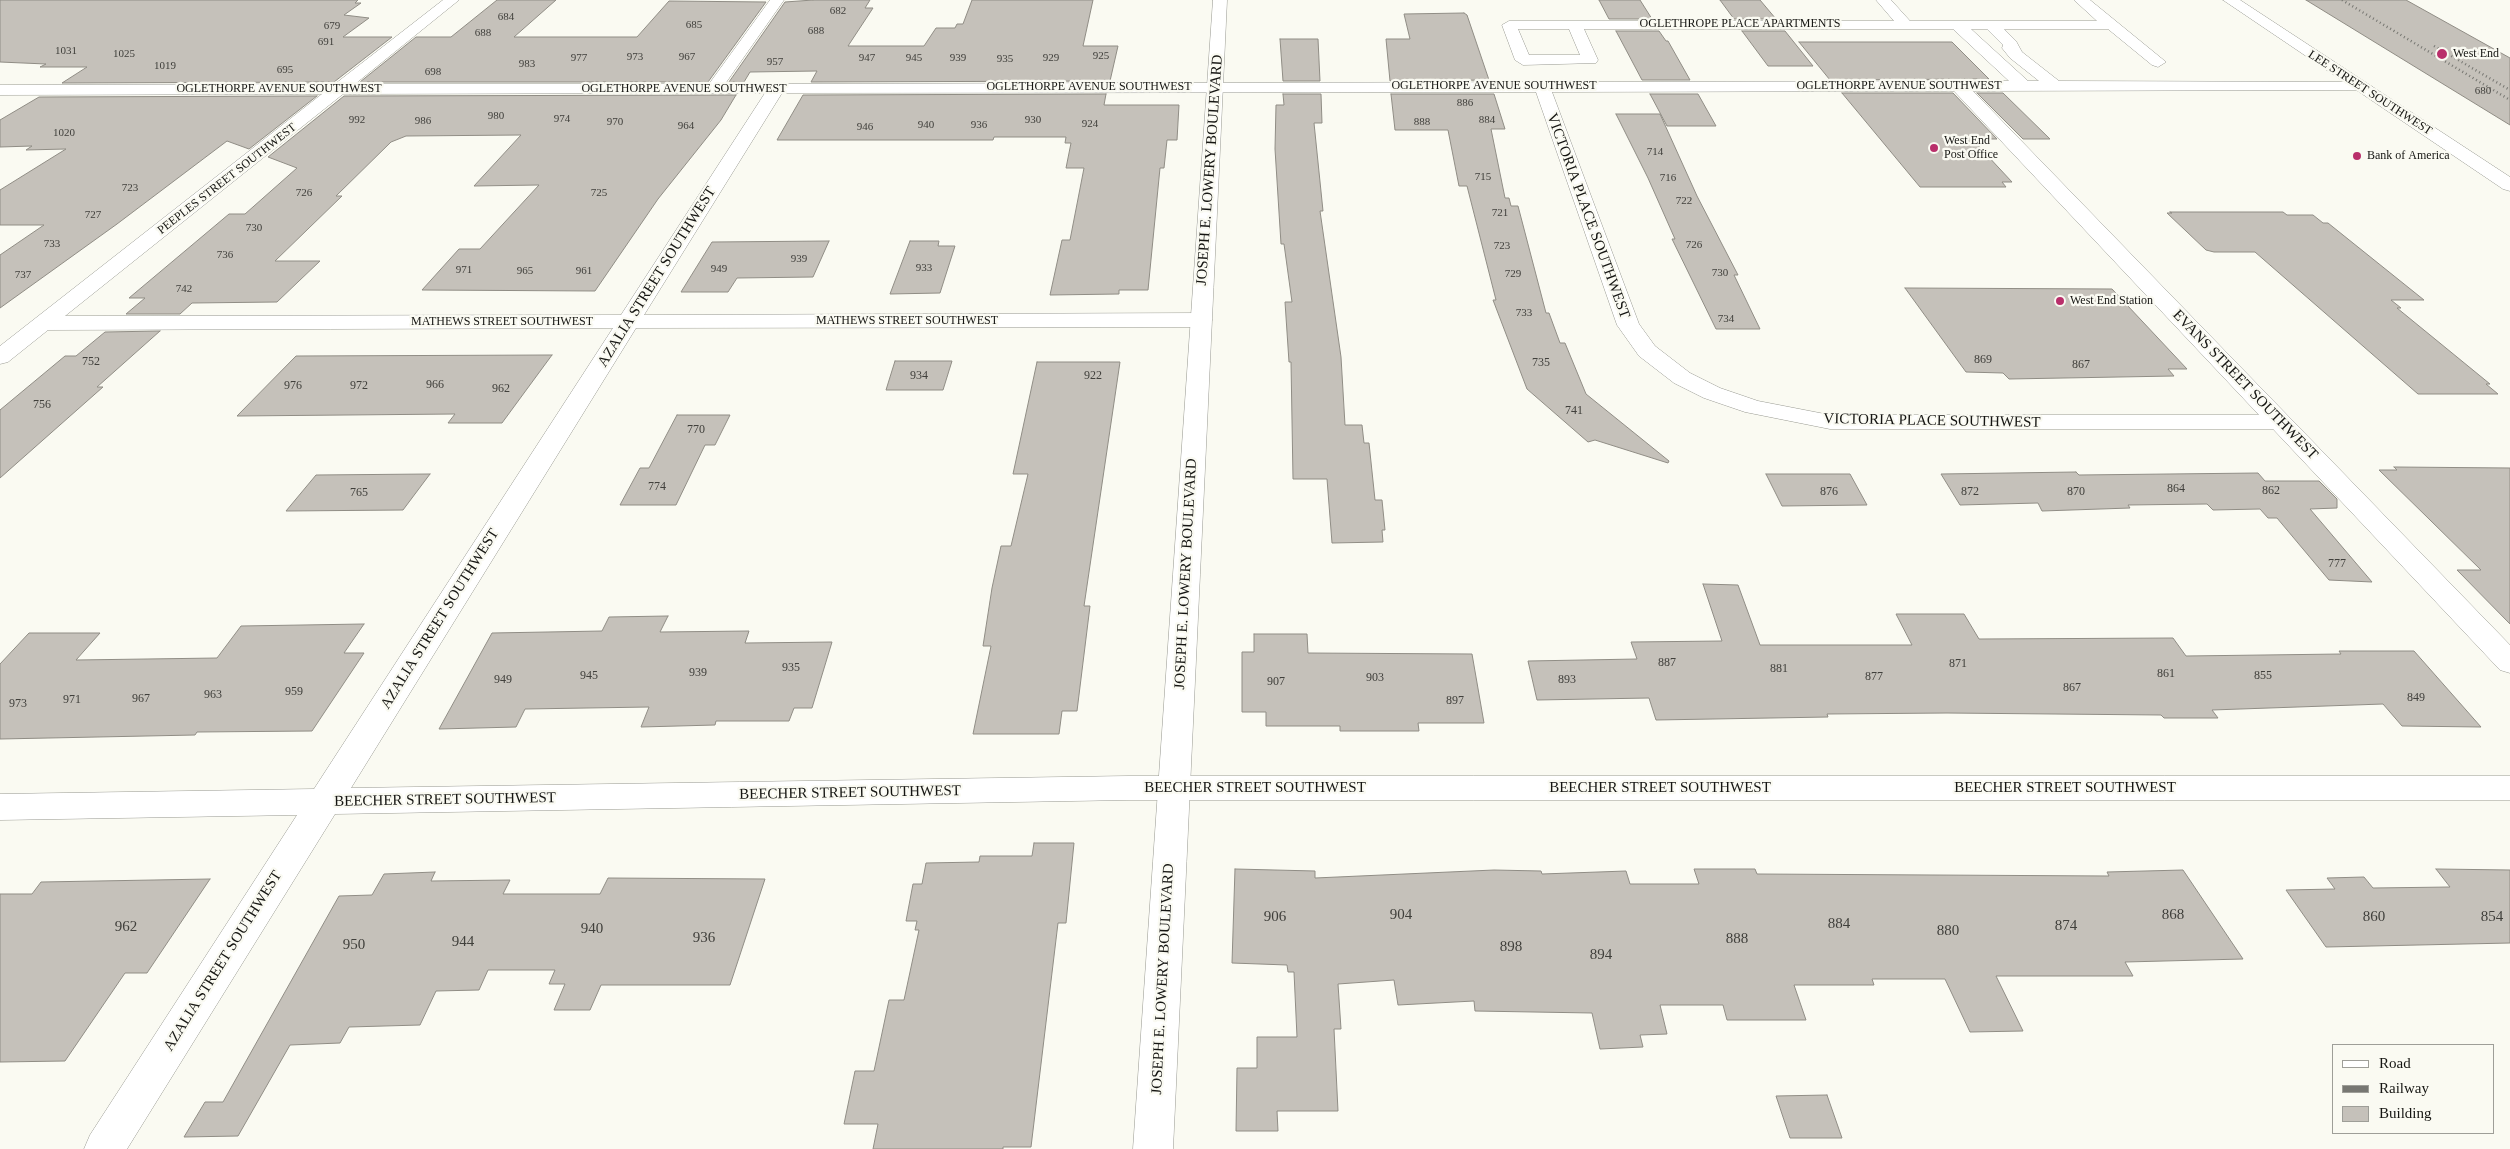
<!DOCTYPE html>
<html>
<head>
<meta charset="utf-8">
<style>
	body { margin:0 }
	#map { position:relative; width:2510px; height:1149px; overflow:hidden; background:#fafaf2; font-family:"Times New Roman",serif }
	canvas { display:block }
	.legend { position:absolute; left:2332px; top:1044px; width:162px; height:90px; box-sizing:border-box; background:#fafaf2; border:1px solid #9e9e98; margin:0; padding:6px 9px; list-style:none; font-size:15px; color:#151512 }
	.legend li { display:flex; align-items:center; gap:10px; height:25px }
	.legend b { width:25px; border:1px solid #9e9e98 }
</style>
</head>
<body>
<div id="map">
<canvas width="2510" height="1149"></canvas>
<ul class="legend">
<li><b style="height:6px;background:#fff"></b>Road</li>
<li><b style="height:6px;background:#777772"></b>Railway</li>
<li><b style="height:14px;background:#c5c1ba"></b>Building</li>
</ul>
</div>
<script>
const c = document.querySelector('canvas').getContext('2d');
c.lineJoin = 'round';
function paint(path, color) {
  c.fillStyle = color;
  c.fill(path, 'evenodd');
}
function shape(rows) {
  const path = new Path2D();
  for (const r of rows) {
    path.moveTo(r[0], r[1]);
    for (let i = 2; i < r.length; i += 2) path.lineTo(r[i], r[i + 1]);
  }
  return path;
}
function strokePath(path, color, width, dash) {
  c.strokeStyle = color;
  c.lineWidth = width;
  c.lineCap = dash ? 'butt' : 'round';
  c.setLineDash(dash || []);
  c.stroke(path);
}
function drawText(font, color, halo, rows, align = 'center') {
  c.font = font + ' "Times New Roman",serif';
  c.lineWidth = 4.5;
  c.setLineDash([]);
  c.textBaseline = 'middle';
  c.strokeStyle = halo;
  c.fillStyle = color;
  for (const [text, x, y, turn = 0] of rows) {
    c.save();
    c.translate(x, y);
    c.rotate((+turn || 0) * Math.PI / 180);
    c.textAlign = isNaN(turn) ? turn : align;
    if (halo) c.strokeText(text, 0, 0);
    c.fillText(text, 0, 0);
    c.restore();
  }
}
const building = shape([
	[0,0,358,0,355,3,361,3,344,15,369,18,343,37,392,37,334,82,62,83,87,67,40,67,46,64,0,62,0,0],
	[497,0,556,0,514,37,637,37,669,1,766,2,708,82,360,82,416,37,451,37,497,0],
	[813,0,870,0,865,8,873,8,848,46,924,46,936,28,955,28,957,24,963,24,972,0,1093,0,1083,46,1118,46,1110,81,811,82,817,71,750,72,744,82,729,82,785,2,813,0],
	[1599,0,1640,0,1652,19,1609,19,1599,0],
	[1720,0,1760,0,1776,19,1734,19,1720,0],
	[2306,0,2406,0,2510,58,2510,125,2306,0],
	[1464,13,1467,15,1489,80,1390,81,1386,39,1410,39,1404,14,1464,13],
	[1616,31,1659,31,1666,41,1668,41,1690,80,1642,80,1616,31],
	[1742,31,1785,31,1813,66,1768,66,1742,31],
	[1280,39,1318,39,1320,81,1283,81,1280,39],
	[1799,42,1952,42,1989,79,1830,80,1799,42],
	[1842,93,1953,93,1997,139,1972,139,2012,182,2002,182,2006,187,1920,187,1842,93],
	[1977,93,2003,93,2050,139,2023,139,1977,93],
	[1106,94,1104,105,1179,105,1177,140,1167,140,1164,168,1160,168,1148,290,1119,290,1119,294,1050,295,1062,240,1070,240,1084,168,1066,168,1071,143,1065,143,1066,137,994,137,993,140,777,140,803,95,1106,94],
	[1283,94,1321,94,1322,123,1314,123,1323,211,1320,211,1341,357,1345,425,1362,425,1364,443,1369,443,1375,500,1382,500,1385,530,1382,530,1383,542,1332,543,1327,479,1293,479,1291,362,1289,362,1285,302,1292,302,1284,244,1281,244,1275,149,1276,105,1284,105,1283,94],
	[1391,94,1494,94,1505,129,1491,129,1505,198,1509,198,1511,206,1518,206,1546,313,1549,313,1560,343,1565,343,1586,394,1669,461,1668,463,1595,440,1588,442,1527,389,1493,300,1496,300,1467,186,1459,186,1448,130,1395,130,1391,94],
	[1650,94,1698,94,1716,126,1667,126,1650,94],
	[736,95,721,120,658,199,595,291,422,290,459,249,480,249,539,185,474,186,521,135,406,136,391,142,336,196,342,196,275,261,320,261,277,302,192,303,180,314,126,314,145,298,129,298,229,214,245,214,297,168,268,157,344,96,736,95],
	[317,96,249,149,227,141,117,224,0,308,0,255,44,225,0,225,0,190,66,149,26,150,32,146,0,147,0,120,39,97,317,96],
	[1616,114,1660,114,1697,196,1738,275,1734,275,1760,329,1716,329,1672,239,1675,239,1648,178,1616,114],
	[2170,212,2283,212,2287,215,2313,215,2323,223,2328,223,2424,300,2391,300,2401,308,2397,308,2490,384,2486,384,2498,394,2418,394,2255,252,2214,252,2206,250,2167,213,2172,213,2170,212],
	[829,241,813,277,737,278,728,292,681,292,712,242,829,241],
	[910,241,939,241,938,246,955,246,940,293,890,294,910,241],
	[1905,288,2112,289,2187,369,2168,369,2174,376,2009,379,2003,373,1966,372,1905,288],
	[160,331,97,387,103,387,0,478,0,410,65,356,76,356,105,332,160,331],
	[552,355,502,423,448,423,455,414,237,416,296,356,552,355],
	[895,361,952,361,943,390,886,390,895,361],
	[1037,362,1120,362,1084,606,1090,606,1077,711,1062,711,1059,734,973,734,991,646,983,646,992,588,1001,546,1011,546,1028,474,1013,474,1037,362],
	[677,415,730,415,715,445,705,445,676,505,620,505,640,468,649,468,677,415],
	[2394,467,2510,468,2510,624,2457,570,2481,570,2379,470,2397,470,2394,467],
	[2076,472,2079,475,2258,473,2265,481,2319,481,2337,499,2337,508,2310,509,2372,582,2329,580,2277,518,2268,518,2260,509,2213,510,2207,504,2128,505,2130,508,2042,511,2038,503,1960,505,1941,474,2076,472],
	[430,474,403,510,286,511,316,475,430,474],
	[1766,474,1850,474,1867,505,1782,506,1766,474],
	[1703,584,1738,585,1760,645,1912,645,1896,614,1964,614,1979,639,2173,638,2186,656,2341,654,2339,651,2414,651,2481,727,2402,726,2383,704,2212,710,2218,718,2164,718,2161,715,1947,713,1827,714,1828,717,1656,720,1649,698,1537,700,1528,661,1637,659,1631,642,1722,641,1703,584],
	[668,616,660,632,749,631,745,643,832,642,812,708,794,708,789,721,716,721,715,725,641,727,649,707,525,709,516,727,439,729,492,633,602,631,609,617,668,616],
	[364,624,344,653,364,653,312,731,197,732,195,735,0,739,0,664,29,633,100,633,76,660,217,658,241,626,364,624],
	[1254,634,1307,634,1308,653,1472,654,1484,723,1418,723,1419,731,1340,731,1340,726,1266,726,1266,712,1242,712,1242,652,1254,652,1254,634],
	[1034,843,1074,843,1066,923,1058,923,1031,1147,1003,1147,1003,1149,873,1149,878,1124,844,1124,855,1071,874,1071,889,1000,904,1000,919,930,915,930,917,921,906,921,913,884,922,884,926,863,979,862,980,856,1032,856,1034,843],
	[1235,869,1315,871,1315,878,1494,870,1541,871,1542,874,1626,871,1630,884,1699,884,1694,869,1755,869,1757,874,2109,876,2107,872,2183,870,2243,959,2125,962,2133,976,1996,976,2023,1031,1970,1032,1945,979,1872,979,1874,985,1794,985,1806,1020,1727,1020,1723,1005,1660,1005,1667,1034,1640,1035,1643,1047,1600,1049,1592,1013,1475,1011,1474,1001,1398,1005,1394,980,1338,984,1341,1029,1334,1029,1338,1111,1277,1111,1278,1131,1236,1131,1237,1068,1257,1068,1257,1037,1297,1037,1294,972,1288,972,1287,965,1232,963,1235,869],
	[2436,869,2510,870,2510,943,2326,947,2286,890,2335,889,2327,878,2364,877,2373,888,2450,887,2436,869],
	[435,872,431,881,510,880,503,894,600,894,608,878,765,879,730,985,601,985,590,1010,554,1010,565,984,549,984,555,970,488,970,479,990,436,991,420,1025,349,1027,340,1043,290,1045,238,1136,184,1137,205,1102,223,1102,339,896,372,895,384,874,435,872],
	[210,879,147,973,125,973,65,1061,0,1062,0,894,32,894,41,882,210,879],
	[1827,1095,1842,1138,1790,1138,1776,1096,1827,1095]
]);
paint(building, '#c5c1ba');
strokePath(building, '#908d85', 1);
const minor = shape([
	[443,0,459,0,355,84,709,84,770,0,784,0,725,84,2009,81,1953,29,1584,29,1598,60,1596,63,1523,65,1515,60,1502,25,1509,21,1894,21,1876,0,1891,0,1910,21,2097,21,2074,0,2090,0,2166,62,2158,67,2152,65,2108,29,2004,29,2016,41,2022,52,2059,81,2364,82,2366,85,2358,90,1973,91,2510,645,2510,673,2500,670,2273,429,1830,429,1745,412,1704,398,1674,383,1639,356,1617,325,1536,92,782,93,644,315,1201,313,1209,315,1212,320,1209,325,1201,327,636,328,351,788,1128,776,2510,776,2510,800,1128,800,335,814,127,1149,84,1149,90,1135,297,815,0,820,0,794,314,789,613,328,48,330,8,362,0,364,0,346,322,94,0,95,0,85,335,84,443,0],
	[1518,29,1569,29,1580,55,1529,55,1518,29],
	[1971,29,1987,29,2003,45,2002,48,2010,58,2039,81,2028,81,1971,29],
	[1954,91,2259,415,1830,415,1758,401,1720,388,1690,373,1655,346,1639,324,1552,92,1954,91],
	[715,93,765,93,621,315,65,316,343,94,715,93]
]);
const tertiary = shape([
	[1213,0,1227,0,1173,1149,1133,1149,1213,0],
	[2223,0,2240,0,2510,177,2510,191,2503,189,2223,0]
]);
strokePath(minor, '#999a92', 1);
strokePath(tertiary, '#999a92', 1);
paint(minor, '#fff');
paint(tertiary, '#fff');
strokePath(shape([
	[2342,0,2510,100],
	[2434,46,2510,90]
]), '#777772', 2.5, [1, 3]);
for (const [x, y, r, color] of [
	[2442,54,6,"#b92f6b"],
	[1934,148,5,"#b92f6b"],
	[2357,156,5,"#b92f6b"],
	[2060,301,5,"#b92f6b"]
]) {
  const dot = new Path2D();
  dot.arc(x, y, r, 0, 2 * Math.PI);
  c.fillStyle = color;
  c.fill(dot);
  strokePath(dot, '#fafaf2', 2);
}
drawText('11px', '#41403c', null, [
	["682",838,11],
	["684",506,17],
	["685",694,25],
	["679",332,26],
	["688",816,31],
	["688",483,33],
	["691",326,42],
	["1031",66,51],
	["1025",124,54],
	["925",1101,56],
	["973",635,57],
	["967",687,57],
	["977",579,58],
	["947",867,58],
	["945",914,58],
	["939",958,58],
	["929",1051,58],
	["935",1005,59],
	["957",775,62],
	["983",527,64],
	["1019",165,66],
	["695",285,70],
	["698",433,72],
	["680",2483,91],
	["886",1465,103],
	["980",496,116],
	["974",562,119],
	["992",357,120],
	["930",1033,120],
	["884",1487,120],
	["986",423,121],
	["970",615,122],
	["888",1422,122],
	["924",1090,124],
	["940",926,125],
	["936",979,125],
	["964",686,126],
	["946",865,127],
	["1020",64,133],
	["714",1655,152],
	["715",1483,177],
	["716",1668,178],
	["723",130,188],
	["726",304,193],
	["725",599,193],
	["722",1684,201],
	["721",1500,213],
	["727",93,215],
	["730",254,228],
	["733",52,244],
	["726",1694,245],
	["723",1502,246],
	["736",225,255],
	["939",799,259],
	["933",924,268],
	["949",719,269],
	["971",464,270],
	["965",525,271],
	["961",584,271],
	["730",1720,273],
	["729",1513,274],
	["737",23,275],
	["742",184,289],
	["733",1524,313],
	["734",1726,319]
]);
drawText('12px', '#151512', '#fafaf2', [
	["OGLETHROPE PLACE APARTMENTS",1740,24],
	["OGLETHORPE AVENUE SOUTHWEST",1494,86],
	["OGLETHORPE AVENUE SOUTHWEST",1899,86],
	["OGLETHORPE AVENUE SOUTHWEST",1089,87],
	["OGLETHORPE AVENUE SOUTHWEST",279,89],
	["OGLETHORPE AVENUE SOUTHWEST",684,89],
	["LEE STREET SOUTHWEST",2370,93,33],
	["PEEPLES STREET SOUTHWEST",227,179,-38],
	["MATHEWS STREET SOUTHWEST",907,321],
	["MATHEWS STREET SOUTHWEST",502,322]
]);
drawText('12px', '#151512', '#fafaf2', [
	["West End",2453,54],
	["West End",1944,141],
	["Post Office",1944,155],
	["Bank of America",2367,156],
	["West End Station",2070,301]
], 'left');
drawText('12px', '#41403c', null, [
	["869",1983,360],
	["752",91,362],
	["735",1541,363],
	["867",2081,365],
	["934",919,376],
	["922",1093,376],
	["966",435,385],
	["976",293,386],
	["972",359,386],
	["962",501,389],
	["756",42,405],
	["741",1574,411],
	["770",696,430],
	["774",657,487],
	["864",2176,489],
	["862",2271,491],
	["876",1829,492],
	["872",1970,492],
	["870",2076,492],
	["765",359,493],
	["777",2337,564],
	["887",1667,663],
	["871",1958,664],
	["935",791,668],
	["881",1779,669],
	["939",698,673],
	["861",2166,674],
	["945",589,676],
	["855",2263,676],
	["877",1874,677],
	["903",1375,678],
	["949",503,680],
	["893",1567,680],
	["907",1276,682],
	["867",2072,688],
	["959",294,692],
	["963",213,695],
	["849",2416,698],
	["967",141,699],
	["971",72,700],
	["897",1455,701],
	["973",18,704]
]);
drawText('15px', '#151512', '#fafaf2', [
	["JOSEPH E. LOWERY BOULEVARD",1210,170,-86],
	["VICTORIA PLACE SOUTHWEST",1588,216,70],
	["AZALIA STREET SOUTHWEST",657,277,-58],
	["EVANS STREET SOUTHWEST",2245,385,46],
	["VICTORIA PLACE SOUTHWEST",1932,421,1],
	["JOSEPH E. LOWERY BOULEVARD",1186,574,-87],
	["AZALIA STREET SOUTHWEST",440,619,-58],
	["BEECHER STREET SOUTHWEST",1255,788],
	["BEECHER STREET SOUTHWEST",1660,788],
	["BEECHER STREET SOUTHWEST",2065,788],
	["BEECHER STREET SOUTHWEST",850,793,-1],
	["BEECHER STREET SOUTHWEST",445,800,-1],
	["AZALIA STREET SOUTHWEST",223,961,-58],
	["JOSEPH E. LOWERY BOULEVARD",1163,979,-87]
]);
drawText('15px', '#41403c', null, [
	["904",1401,915],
	["868",2173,915],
	["906",1275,917],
	["860",2374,917],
	["854",2492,917],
	["884",1839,924],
	["874",2066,926],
	["962",126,927],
	["940",592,929],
	["880",1948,931],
	["936",704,938],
	["888",1737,939],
	["944",463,942],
	["950",354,945],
	["898",1511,947],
	["894",1601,955]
]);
</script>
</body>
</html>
